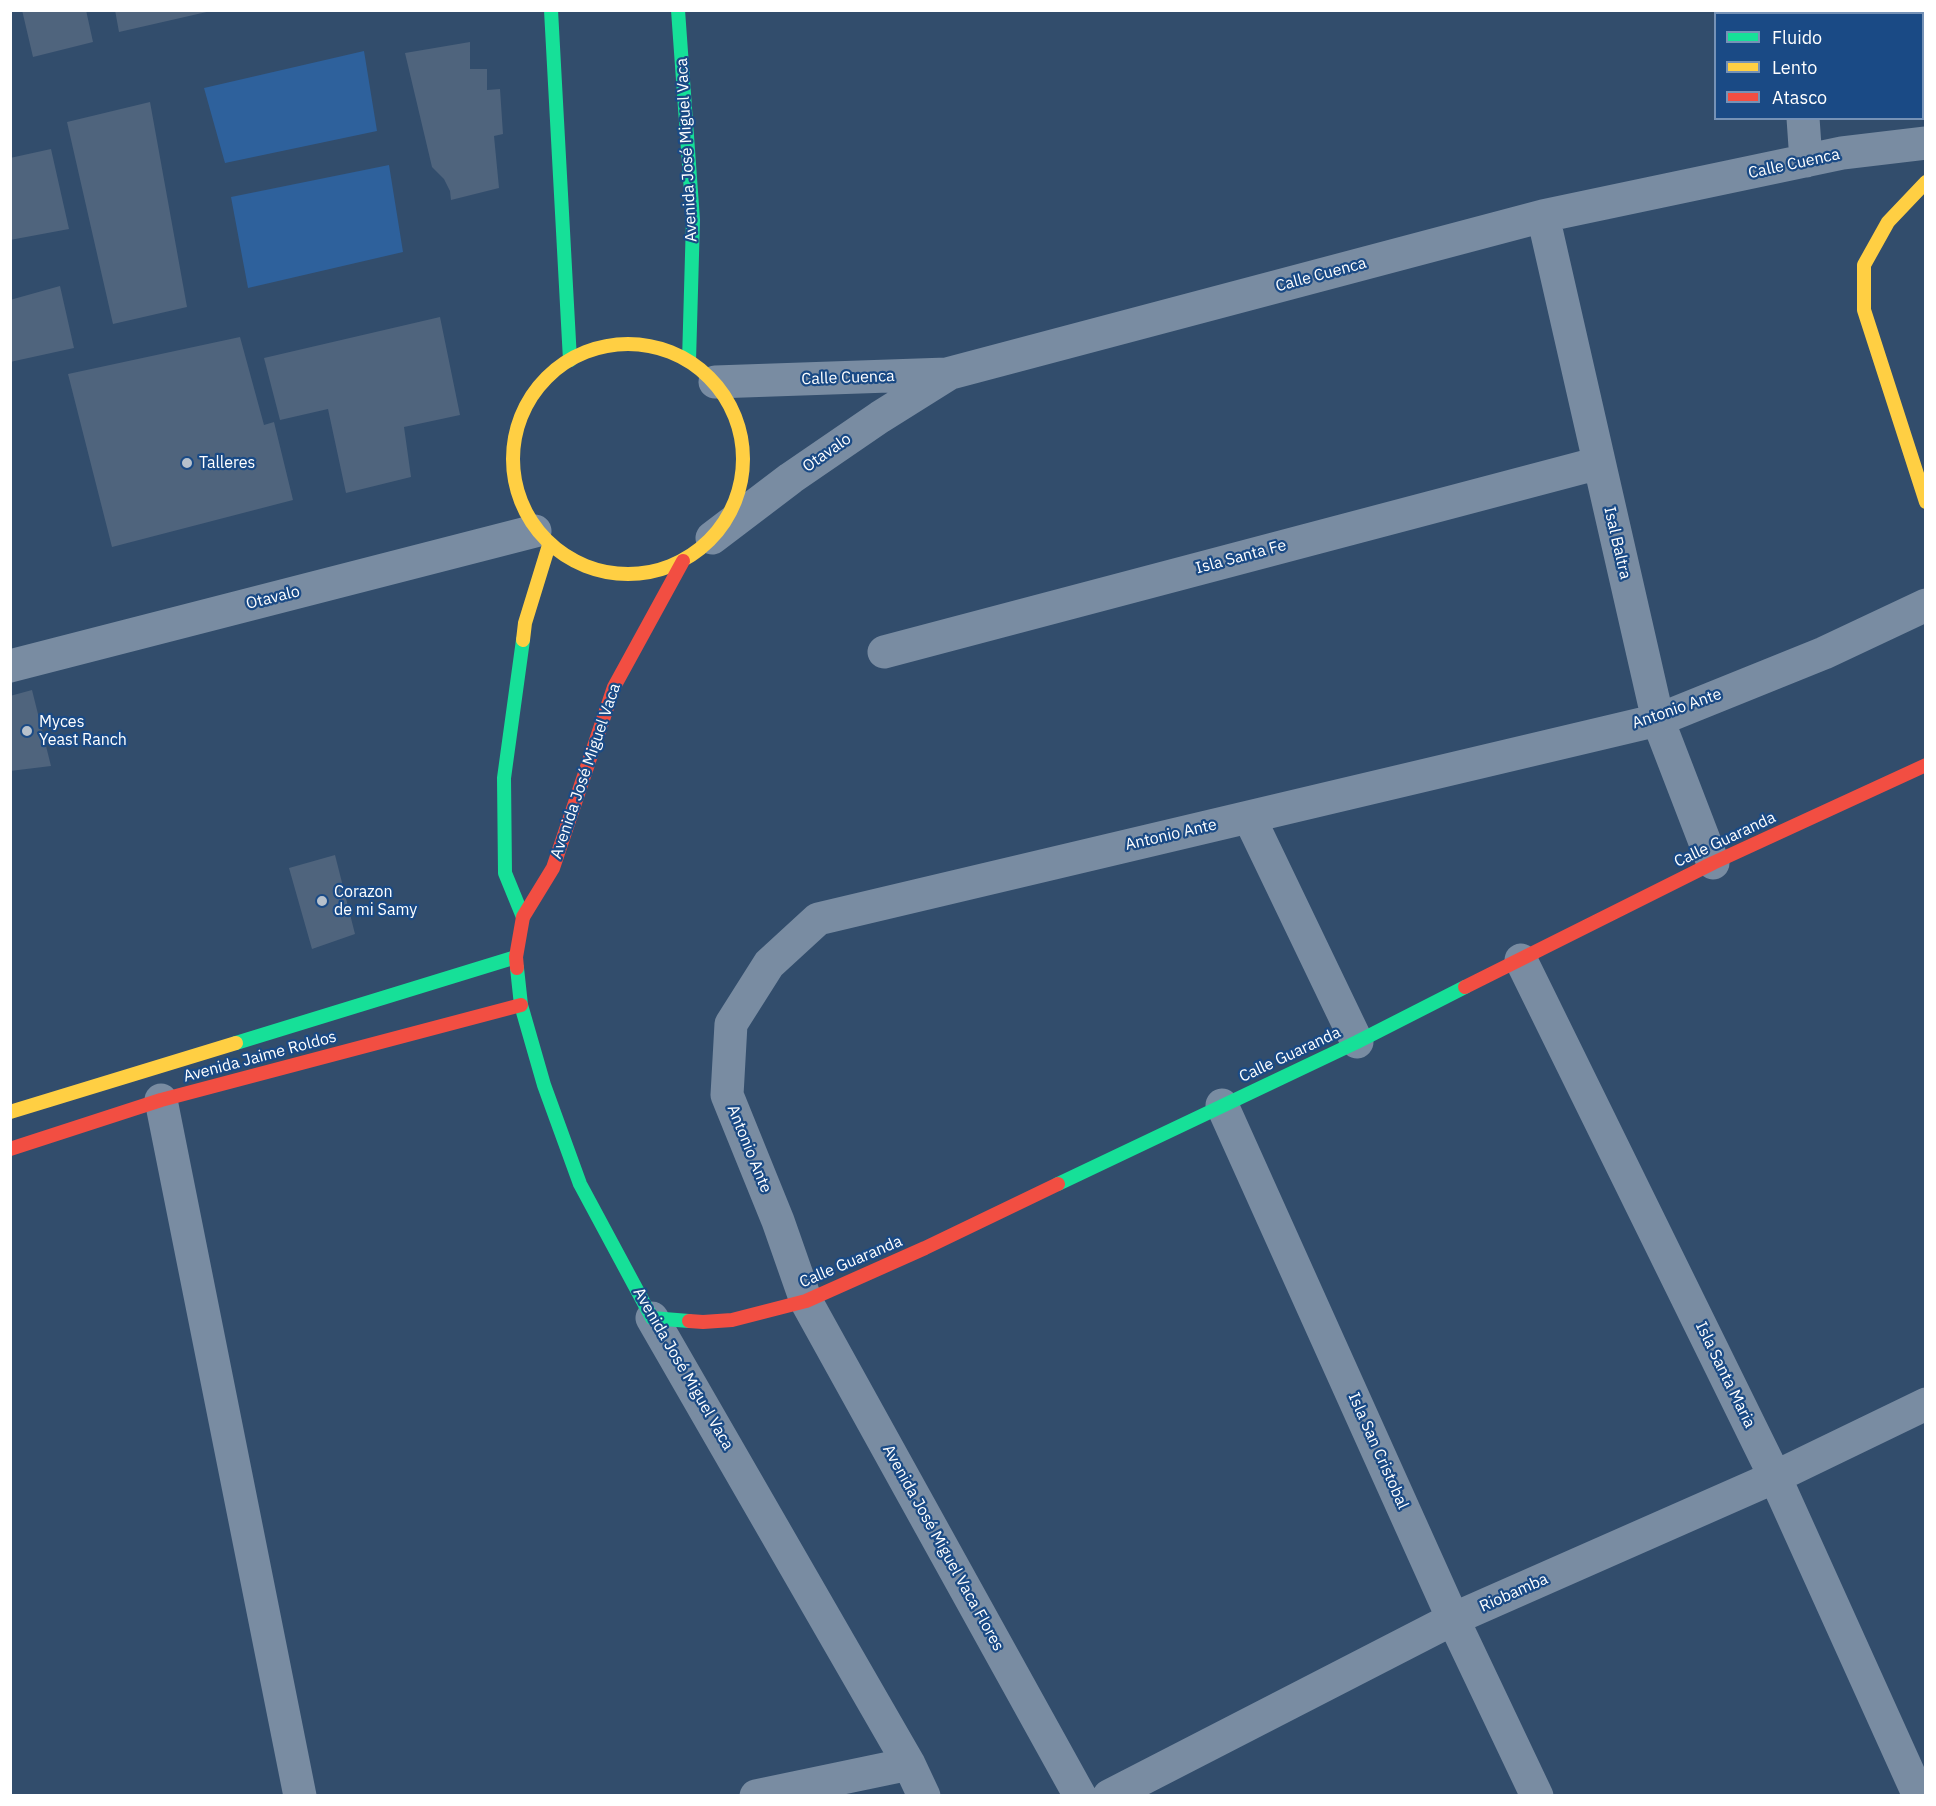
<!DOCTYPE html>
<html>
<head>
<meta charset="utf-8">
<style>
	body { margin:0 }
	#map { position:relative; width:1936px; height:1806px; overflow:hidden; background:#324d6c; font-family:"IBM Plex Sans",sans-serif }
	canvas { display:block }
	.frame { position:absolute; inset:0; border:12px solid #fff; pointer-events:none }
	.legend { position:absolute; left:1714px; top:12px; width:210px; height:108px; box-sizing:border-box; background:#1a4a85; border:2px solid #7692b6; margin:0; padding:8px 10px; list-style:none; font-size:18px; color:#fff }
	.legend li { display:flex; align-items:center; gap:12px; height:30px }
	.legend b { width:30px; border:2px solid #7692b6 }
</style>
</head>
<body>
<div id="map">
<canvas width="1936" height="1806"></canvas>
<div class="frame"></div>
<ul class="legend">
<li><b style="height:8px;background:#16e098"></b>Fluido</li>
<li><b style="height:8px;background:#ffcf43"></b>Lento</li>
<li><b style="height:8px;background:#f24e42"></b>Atasco</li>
</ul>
</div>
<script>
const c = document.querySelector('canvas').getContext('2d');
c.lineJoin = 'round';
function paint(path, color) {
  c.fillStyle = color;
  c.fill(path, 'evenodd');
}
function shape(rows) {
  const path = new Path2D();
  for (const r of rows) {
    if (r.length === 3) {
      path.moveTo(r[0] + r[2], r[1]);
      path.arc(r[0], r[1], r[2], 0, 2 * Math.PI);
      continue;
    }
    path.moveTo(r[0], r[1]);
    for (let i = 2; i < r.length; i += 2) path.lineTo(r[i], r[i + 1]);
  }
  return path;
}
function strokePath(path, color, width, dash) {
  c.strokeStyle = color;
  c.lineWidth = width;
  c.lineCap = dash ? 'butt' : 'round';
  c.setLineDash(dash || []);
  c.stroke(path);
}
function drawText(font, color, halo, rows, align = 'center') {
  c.font = font + ' "IBM Plex Sans",sans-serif';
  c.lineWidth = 4.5;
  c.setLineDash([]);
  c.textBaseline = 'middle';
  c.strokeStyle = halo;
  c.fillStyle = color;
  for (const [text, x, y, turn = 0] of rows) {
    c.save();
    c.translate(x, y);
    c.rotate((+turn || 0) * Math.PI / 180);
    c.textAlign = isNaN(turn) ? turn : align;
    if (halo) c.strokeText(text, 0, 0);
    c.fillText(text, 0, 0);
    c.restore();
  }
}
paint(shape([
	[364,51,377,131,225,163,204,88],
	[389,165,403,252,248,288,231,197]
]), '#2e619c');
paint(shape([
	[22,10,86,10,93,42,33,57],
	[115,10,211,10,211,11,119,32],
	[470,42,470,69,487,69,487,90,500,89,503,134,494,136,499,188,451,200,450,191,444,179,432,167,405,53],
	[150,102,187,307,113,324,67,122],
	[51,149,69,229,10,240,10,158],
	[60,286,74,348,10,362,10,300],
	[440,317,460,415,404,427,411,477,346,493,328,409,280,420,264,358],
	[240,337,264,425,274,422,293,500,112,547,68,374],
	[32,690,51,766,10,771,10,696],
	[335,855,355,934,312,949,289,868]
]), '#4f647d');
strokePath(shape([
	[1794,10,1794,14],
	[1803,118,1806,161],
	[1543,216,1658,720,1713,863],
	[715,382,947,374,1543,216,1842,153,1926,143],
	[712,538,791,478,880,417,947,375],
	[884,652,1599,463],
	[10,666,535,531],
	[1249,817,1357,1042],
	[1521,960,1775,1477,1919,1796],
	[161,1100,300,1796],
	[1222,1105,1453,1619,1537,1796],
	[652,1318,909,1764,924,1796],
	[756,1796,909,1764],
	[1080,1796,806,1301,778,1221,727,1095,731,1024,769,964,818,919,1658,720,1824,653,1926,605],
	[1109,1796,1453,1619,1775,1477,1926,1404]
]), '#798ca2', 33);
strokePath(shape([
	[551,10,570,360],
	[678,10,693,220,689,361],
	[523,640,504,778,505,873,523,917],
	[517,968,521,1005,544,1085,580,1184,652,1318,689,1321],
	[236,1043,516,957],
	[1058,1184,1357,1042,1465,987]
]), '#16e098', 14);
strokePath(shape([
	[1926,182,1888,222,1864,265,1864,310,1926,502],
	[628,459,115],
	[523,640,525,623,549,545],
	[10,1112,236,1043]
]), '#ffcf43', 14);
strokePath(shape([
	[517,968,516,957,523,917,553,868,614,687,683,561],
	[1465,987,1713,863,1926,765],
	[10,1149,161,1100,521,1005],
	[689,1321,703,1322,732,1320,806,1301,925,1248,1058,1184]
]), '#f24e42', 14);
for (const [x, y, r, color] of [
	[187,463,6,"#b7c1cc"],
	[27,731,6,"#b7c1cc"],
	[322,901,6,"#b7c1cc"]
]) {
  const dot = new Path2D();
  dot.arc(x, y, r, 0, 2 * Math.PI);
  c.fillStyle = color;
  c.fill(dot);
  strokePath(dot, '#1a4a85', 2);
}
drawText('16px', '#fff', '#1a4a85', [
	["Avenida José Miguel Vaca",687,150,-93],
	["Calle Cuenca",1794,164,-12],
	["Calle Cuenca",1321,275,-15],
	["Calle Cuenca",848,378,-2],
	["Otavalo",827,453,-35],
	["Isal Baltra",1617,543,77],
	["Isla Santa Fe",1241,557,-15],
	["Otavalo",273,598,-14],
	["Antonio Ante",1677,709,-19],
	["Avenida José Miguel Vaca",586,771,-71],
	["Antonio Ante",1171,835,-13],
	["Calle Guaranda",1725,840,-25],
	["Calle Guaranda",1290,1055,-25],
	["Avenida Jaime Roldos",260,1057,-15],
	["Antonio Ante",749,1149,68],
	["Calle Guaranda",851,1262,-23],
	["Avenida José Miguel Vaca",683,1369,60],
	["Isla Santa Maria",1725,1375,64],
	["Isla San Cristobal",1378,1451,66],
	["Avenida José Miguel Vaca Flores",943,1548,61],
	["Riobamba",1514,1593,-24]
]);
drawText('16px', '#fff', '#1a4a85', [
	["Talleres",199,463],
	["Myces",39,722],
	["Yeast Ranch",39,740],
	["Corazon",334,892],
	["de mi Samy",334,910]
], 'left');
</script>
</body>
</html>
